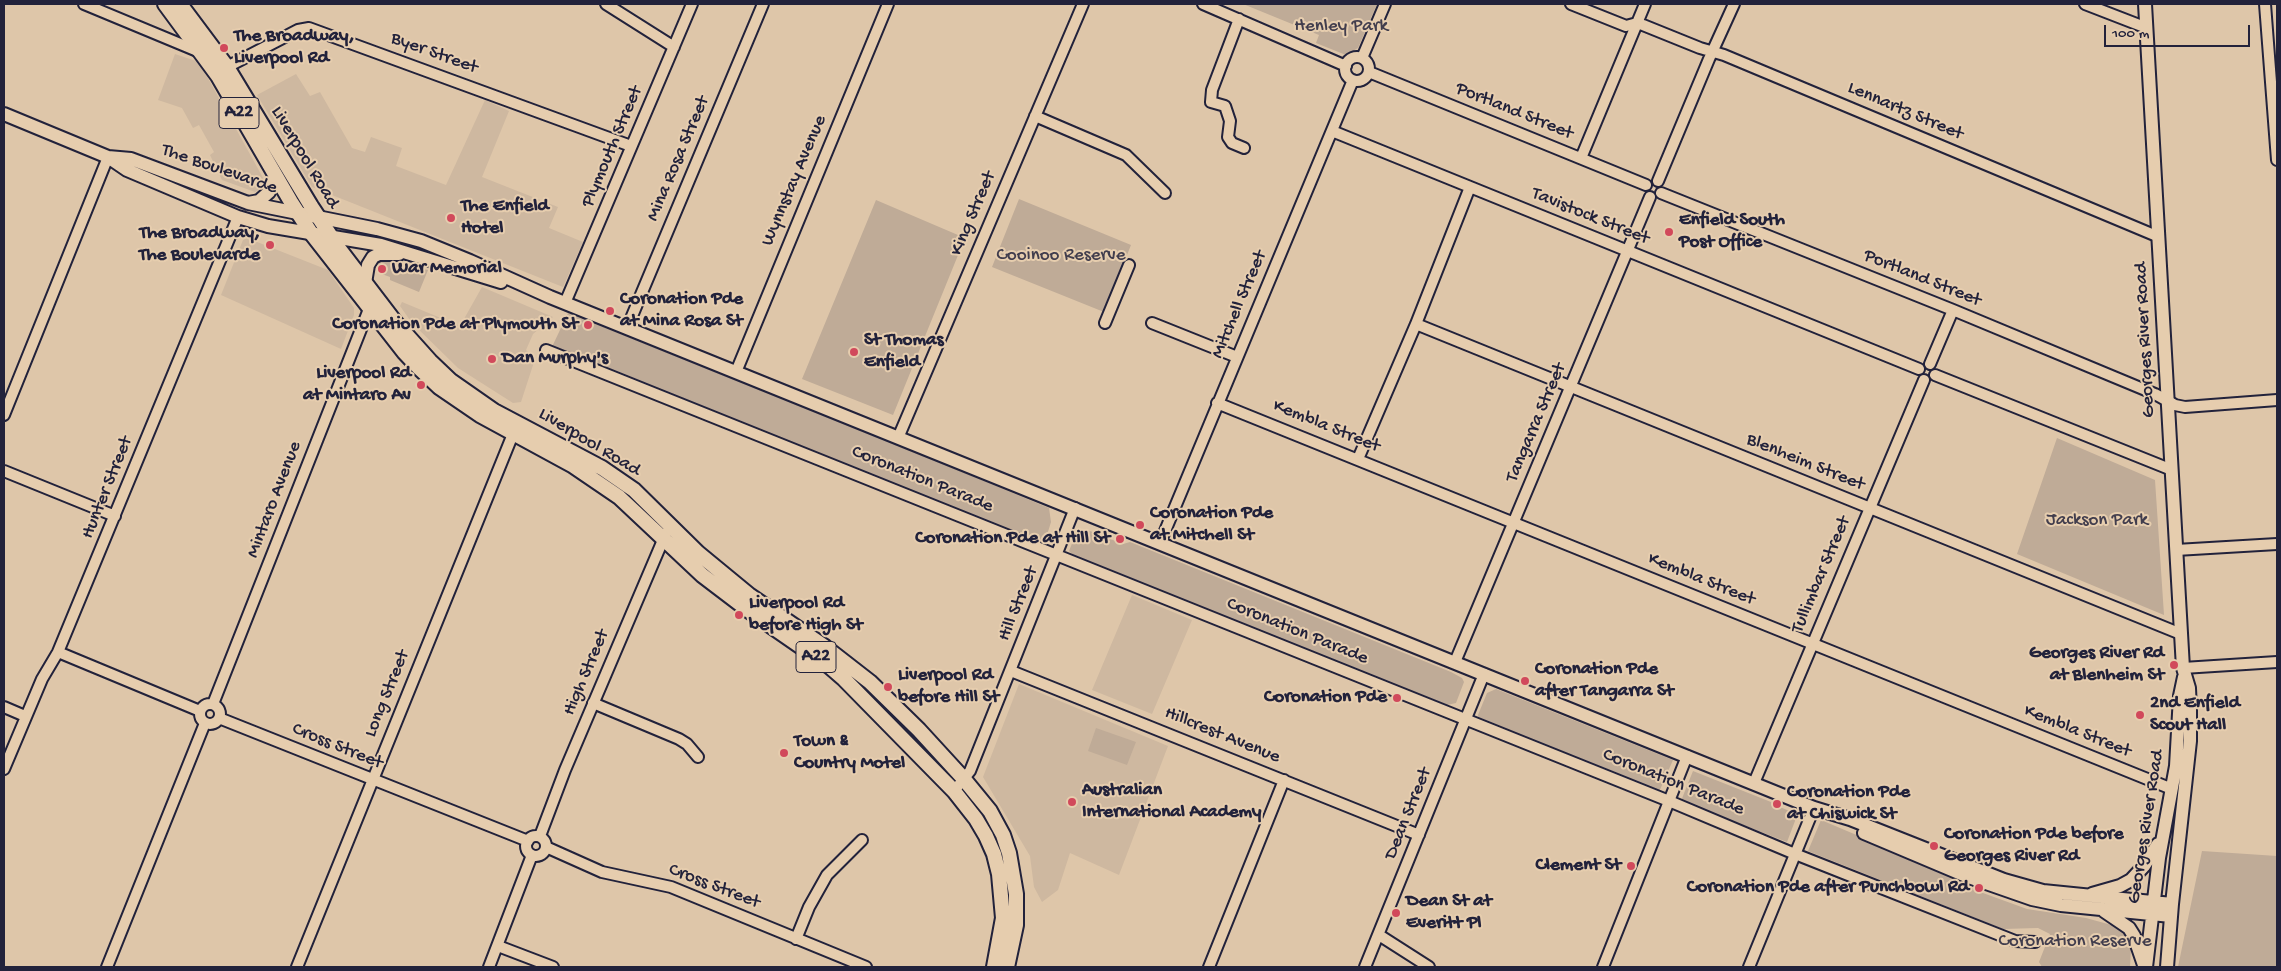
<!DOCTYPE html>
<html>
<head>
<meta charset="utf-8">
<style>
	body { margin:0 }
	#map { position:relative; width:2281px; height:971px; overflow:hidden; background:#dec6a9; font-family:"Gochi Hand",sans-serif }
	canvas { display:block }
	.frame { position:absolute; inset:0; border:5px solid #22223b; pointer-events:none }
	.scale { position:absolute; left:2104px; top:25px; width:146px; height:22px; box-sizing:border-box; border:2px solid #22223b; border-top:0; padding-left:6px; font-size:15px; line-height:18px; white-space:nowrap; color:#22223b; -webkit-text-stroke:4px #e6cdae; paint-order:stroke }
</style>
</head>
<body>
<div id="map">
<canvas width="2281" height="971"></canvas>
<div class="frame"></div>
<div class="scale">100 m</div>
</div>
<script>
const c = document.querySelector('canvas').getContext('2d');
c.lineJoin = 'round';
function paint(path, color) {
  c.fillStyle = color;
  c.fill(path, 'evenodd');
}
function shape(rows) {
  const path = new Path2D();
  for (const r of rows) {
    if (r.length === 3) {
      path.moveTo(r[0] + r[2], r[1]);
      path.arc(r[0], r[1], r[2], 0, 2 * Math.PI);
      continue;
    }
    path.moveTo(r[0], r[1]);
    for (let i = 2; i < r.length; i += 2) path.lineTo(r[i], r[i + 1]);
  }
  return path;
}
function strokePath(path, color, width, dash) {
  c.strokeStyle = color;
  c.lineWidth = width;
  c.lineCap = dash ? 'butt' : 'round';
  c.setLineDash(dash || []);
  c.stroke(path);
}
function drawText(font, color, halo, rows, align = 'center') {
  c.font = font + ' "Gochi Hand",sans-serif';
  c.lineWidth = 4;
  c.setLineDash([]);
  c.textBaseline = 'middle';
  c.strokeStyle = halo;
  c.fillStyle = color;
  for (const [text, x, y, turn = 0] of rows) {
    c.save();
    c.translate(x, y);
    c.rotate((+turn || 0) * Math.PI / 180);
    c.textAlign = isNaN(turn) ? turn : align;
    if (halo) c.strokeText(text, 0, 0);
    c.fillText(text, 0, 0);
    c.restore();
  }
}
paint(shape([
	[175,54,199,62,267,185,255,192,222,180,210,155,214,152,199,125,193,128,182,108,158,100],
	[296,74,310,96,320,92,352,148,365,152,371,137,402,148,396,166,446,185,485,100,509,111,482,177,558,207,549,228,583,242,563,287,312,187,257,95],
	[247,238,328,270,354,308,354,315,341,349,221,295,243,240],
	[482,287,553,317,533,334,526,350,535,359,521,402,513,403,458,368,412,323,400,306,402,302,460,326],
	[1132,595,1192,620,1152,714,1092,690],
	[1019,684,1168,746,1119,875,1070,853,1058,890,1042,902,1034,887,1030,856,983,777]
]), '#ceb8a0');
paint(shape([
	[1243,4,1377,4,1358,48,1346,55,1316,43,1319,35],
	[1019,199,1131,245,1104,312,992,267],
	[876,200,965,238,893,415,802,379],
	[382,260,428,270,419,292,390,280,390,277,379,273,377,268,377,264],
	[568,313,866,432,1049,508,1051,522,1047,535,1043,544,551,349],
	[2057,438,2155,480,2164,615,2017,554],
	[1078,529,1090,531,1123,544,1130,542,1451,672,1462,678,1464,682,1456,703,1447,705,1074,556,1069,551],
	[1496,689,1673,760,1659,792,1479,721,1478,715,1487,693],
	[1096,728,1136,742,1127,765,1088,751],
	[1693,771,1771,802,1773,804,1794,813,1796,816,1795,821,1787,842,1681,801],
	[1821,820,1970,883,1970,887,1983,893,2027,909,2086,918,2115,926,2123,932,2131,947,2130,967,2042,967,2039,962,2050,934,2038,928,2003,929,1808,851],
	[2202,851,2277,856,2277,967,2178,967]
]), '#bfab97');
const minor = shape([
	[84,4,202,53],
	[606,4,674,47],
	[1203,4,1346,66],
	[1571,4,1626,26,1637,23,1643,25,1700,48,1724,55,2159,237],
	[2085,4,2147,28],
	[2265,4,2277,160],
	[1239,19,1212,90,1211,102,1225,106,1230,121,1228,137,1232,143,1244,148],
	[1357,69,12],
	[1362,58,1385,4],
	[227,67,298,30,309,28,631,146],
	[1369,72,1646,185],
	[1035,116,1126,155,1165,193],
	[1332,131,1919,369],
	[1581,158,1645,4],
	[1658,181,1709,59,1734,4],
	[1661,193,1953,310,2155,394,2175,405,2185,407,2277,400],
	[565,303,692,4],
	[1105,323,1129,265],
	[1152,323,1237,357],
	[1416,324,2181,634],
	[627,328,763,4],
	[546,350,1669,801,1795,854,2015,941,2035,942],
	[1930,364,1953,310],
	[736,372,888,4],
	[1935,375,2172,470],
	[1217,403,2172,789],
	[4,415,108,157],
	[898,438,1083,4],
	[1358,459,1416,324,1470,187],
	[4,471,115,516],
	[1160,543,1353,80],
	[2176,550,2277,544],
	[58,652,200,711],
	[1455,662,1650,197],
	[2183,668,2277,662],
	[1011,671,1419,835],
	[593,703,679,739,687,744,698,757],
	[210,714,10],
	[213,704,369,309],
	[4,707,25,716],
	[219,718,528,841],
	[4,769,42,679,58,652,238,217],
	[1754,783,1924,380],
	[954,791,970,771,1075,508],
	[536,846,10],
	[540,836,565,770,666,533],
	[546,847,602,872,671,887,866,967],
	[1379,935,1429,967],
	[796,939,809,907,827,875,862,840],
	[498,946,553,967],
	[107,967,205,723],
	[297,967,513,434],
	[489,967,532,855],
	[1209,967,1284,780],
	[1365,967,1484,674],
	[1603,967,1687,756],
	[1749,967,1814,808]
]);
const major = shape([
	[2145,4,2183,668,2189,688,2190,710,2190,741,2172,904,2167,967],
	[4,114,108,157,127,170,238,217,268,226,381,245,501,282],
	[108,157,131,159,248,203,377,229,421,241,470,261,550,297,1814,808,1850,819,2004,880,2043,891,2172,904],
	[248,203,259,201,269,192,274,182,275,174],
	[365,283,368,265,373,257,379,254,399,254],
	[1864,833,1966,876,2032,899,2061,905,2171,916],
	[2092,894,2120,886,2131,880,2144,866,2158,844],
	[2104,911,2129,928,2134,936,2144,965],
	[2146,967,2159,858,2176,766,2180,696,2184,677]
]);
const highway = shape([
	[165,4,218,76,291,202,311,233,404,352,419,368,439,387,480,415,572,465,619,497,702,575,748,610,829,666,844,679,954,791,976,819,986,836,994,854,999,874,1003,918,994,967],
	[180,4,227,67,311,206,340,250,395,322,430,361,451,381,494,411,602,468,634,490,698,553,749,595,825,647,870,682,919,730,963,778,990,811,1003,835,1009,853,1016,894,1016,925,1007,967]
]);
strokePath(minor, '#22223b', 14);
strokePath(major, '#22223b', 16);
strokePath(highway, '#22223b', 18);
strokePath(minor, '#e6cdae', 10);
strokePath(major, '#e6cdae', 12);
strokePath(highway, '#e6cdae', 14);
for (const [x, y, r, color] of [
	[224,48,5,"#d1495b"],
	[451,218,5,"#d1495b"],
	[1669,232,5,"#d1495b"],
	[270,245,5,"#d1495b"],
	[382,269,5,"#d1495b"],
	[610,311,5,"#d1495b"],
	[588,325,5,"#d1495b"],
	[854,352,5,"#d1495b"],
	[492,359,5,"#d1495b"],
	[421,385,5,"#d1495b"],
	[1140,525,5,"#d1495b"],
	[1120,539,5,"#d1495b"],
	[739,615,5,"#d1495b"],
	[2174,665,5,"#d1495b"],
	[1525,681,5,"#d1495b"],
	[888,687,5,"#d1495b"],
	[1397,698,5,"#d1495b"],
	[2140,715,5,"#d1495b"],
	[784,753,5,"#d1495b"],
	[1072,802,5,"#d1495b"],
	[1777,804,5,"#d1495b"],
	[1934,846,5,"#d1495b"],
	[1631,866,5,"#d1495b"],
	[1979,888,5,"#d1495b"],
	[1396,913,5,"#d1495b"]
]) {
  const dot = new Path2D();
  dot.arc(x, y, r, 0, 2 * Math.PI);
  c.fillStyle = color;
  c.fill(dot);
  strokePath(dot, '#e6cdae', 2);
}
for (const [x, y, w] of [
	[239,113,40],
	[816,657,40]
]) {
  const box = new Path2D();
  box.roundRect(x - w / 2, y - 15.5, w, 31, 4);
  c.fillStyle = '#e6cdae';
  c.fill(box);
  strokePath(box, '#22223b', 1);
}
drawText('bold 18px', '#22223b', null, [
	["A22",239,113],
	["A22",816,657]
]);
drawText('19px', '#413d4d', '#e6cdae', [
	["Henley Park",1341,27],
	["Cooinoo Reserve",1061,256],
	["Jackson Park",2097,521],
	["Coronation Reserve",2075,942]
]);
drawText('bold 19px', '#22223b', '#e6cdae', [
	["The Broadway,",234,37],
	["Liverpool Rd",234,59],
	["The Enfield",461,207],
	["Hotel",461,229],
	["Enfield South",1679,221],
	["Post Office",1679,243],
	["The Broadway,",260,234,"right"],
	["The Boulevarde",260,256,"right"],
	["War Memorial",392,269],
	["Coronation Pde",620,300],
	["at Mina Rosa St",620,322],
	["Coronation Pde at Plymouth St",578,325,"right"],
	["St Thomas",864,341],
	["Enfield",864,363],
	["Dan Murphy's",502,359],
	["Liverpool Rd",411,374,"right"],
	["at Mintaro Av",411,396,"right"],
	["Coronation Pde",1150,514],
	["at Mitchell St",1150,536],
	["Coronation Pde at Hill St",1110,539,"right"],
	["Liverpool Rd",749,604],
	["before High St",749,626],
	["Georges River Rd",2164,654,"right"],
	["at Blenheim St",2164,676,"right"],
	["Coronation Pde",1535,670],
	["after Tangarra St",1535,692],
	["Liverpool Rd",898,676],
	["before Hill St",898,698],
	["Coronation Pde",1387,698,"right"],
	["2nd Enfield",2150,704],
	["Scout Hall",2150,726],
	["Town &",794,742],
	["Country Motel",794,764],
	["Australian",1082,791],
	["International Academy",1082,813],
	["Coronation Pde",1787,793],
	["at Chiswick St",1787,815],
	["Coronation Pde before",1944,835],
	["Georges River Rd",1944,857],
	["Clement St",1621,866,"right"],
	["Coronation Pde after Punchbowl Rd",1969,888,"right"],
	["Dean St at",1406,902],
	["Everitt Pl",1406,924]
], 'left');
drawText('19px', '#22223b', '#e6cdae', [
	["Byer Street",434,54,20],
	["Portland Street",1514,112,22],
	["Lennartz Street",1905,112,23],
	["Plymouth Street",613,147,-67],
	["Liverpool Road",304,158,59],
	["Mina Rosa Street",679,159,-67],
	["The Boulevarde",219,170,19],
	["Wynnstay Avenue",795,181,-67],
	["King Street",974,214,-67],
	["Tavistock Street",1590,217,22],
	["Portland Street",1922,279,22],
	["Mitchell Street",1240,305,-67],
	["Georges River Road",2146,340,-93],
	["Tangarra Street",1537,423,-67],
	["Kembla Street",1326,427,22],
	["Liverpool Road",589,443,31],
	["Blenheim Street",1805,463,22],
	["Coronation Parade",922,480,22],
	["Hunter Street",108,488,-68],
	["Mintaro Avenue",275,500,-69],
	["Tullimbar Street",1822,575,-67],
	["Kembla Street",1701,580,22],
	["Hill Street",1019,604,-68],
	["Coronation Parade",1297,632,22],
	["High Street",587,673,-67],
	["Long Street",388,694,-68],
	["Kembla Street",2077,732,22],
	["Hillcrest Avenue",1222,736,22],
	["Cross Street",337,747,22],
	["Coronation Parade",1673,783,22],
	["Dean Street",1409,814,-68],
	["Georges River Road",2147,827,-81],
	["Cross Street",714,887,21]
]);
</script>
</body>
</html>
